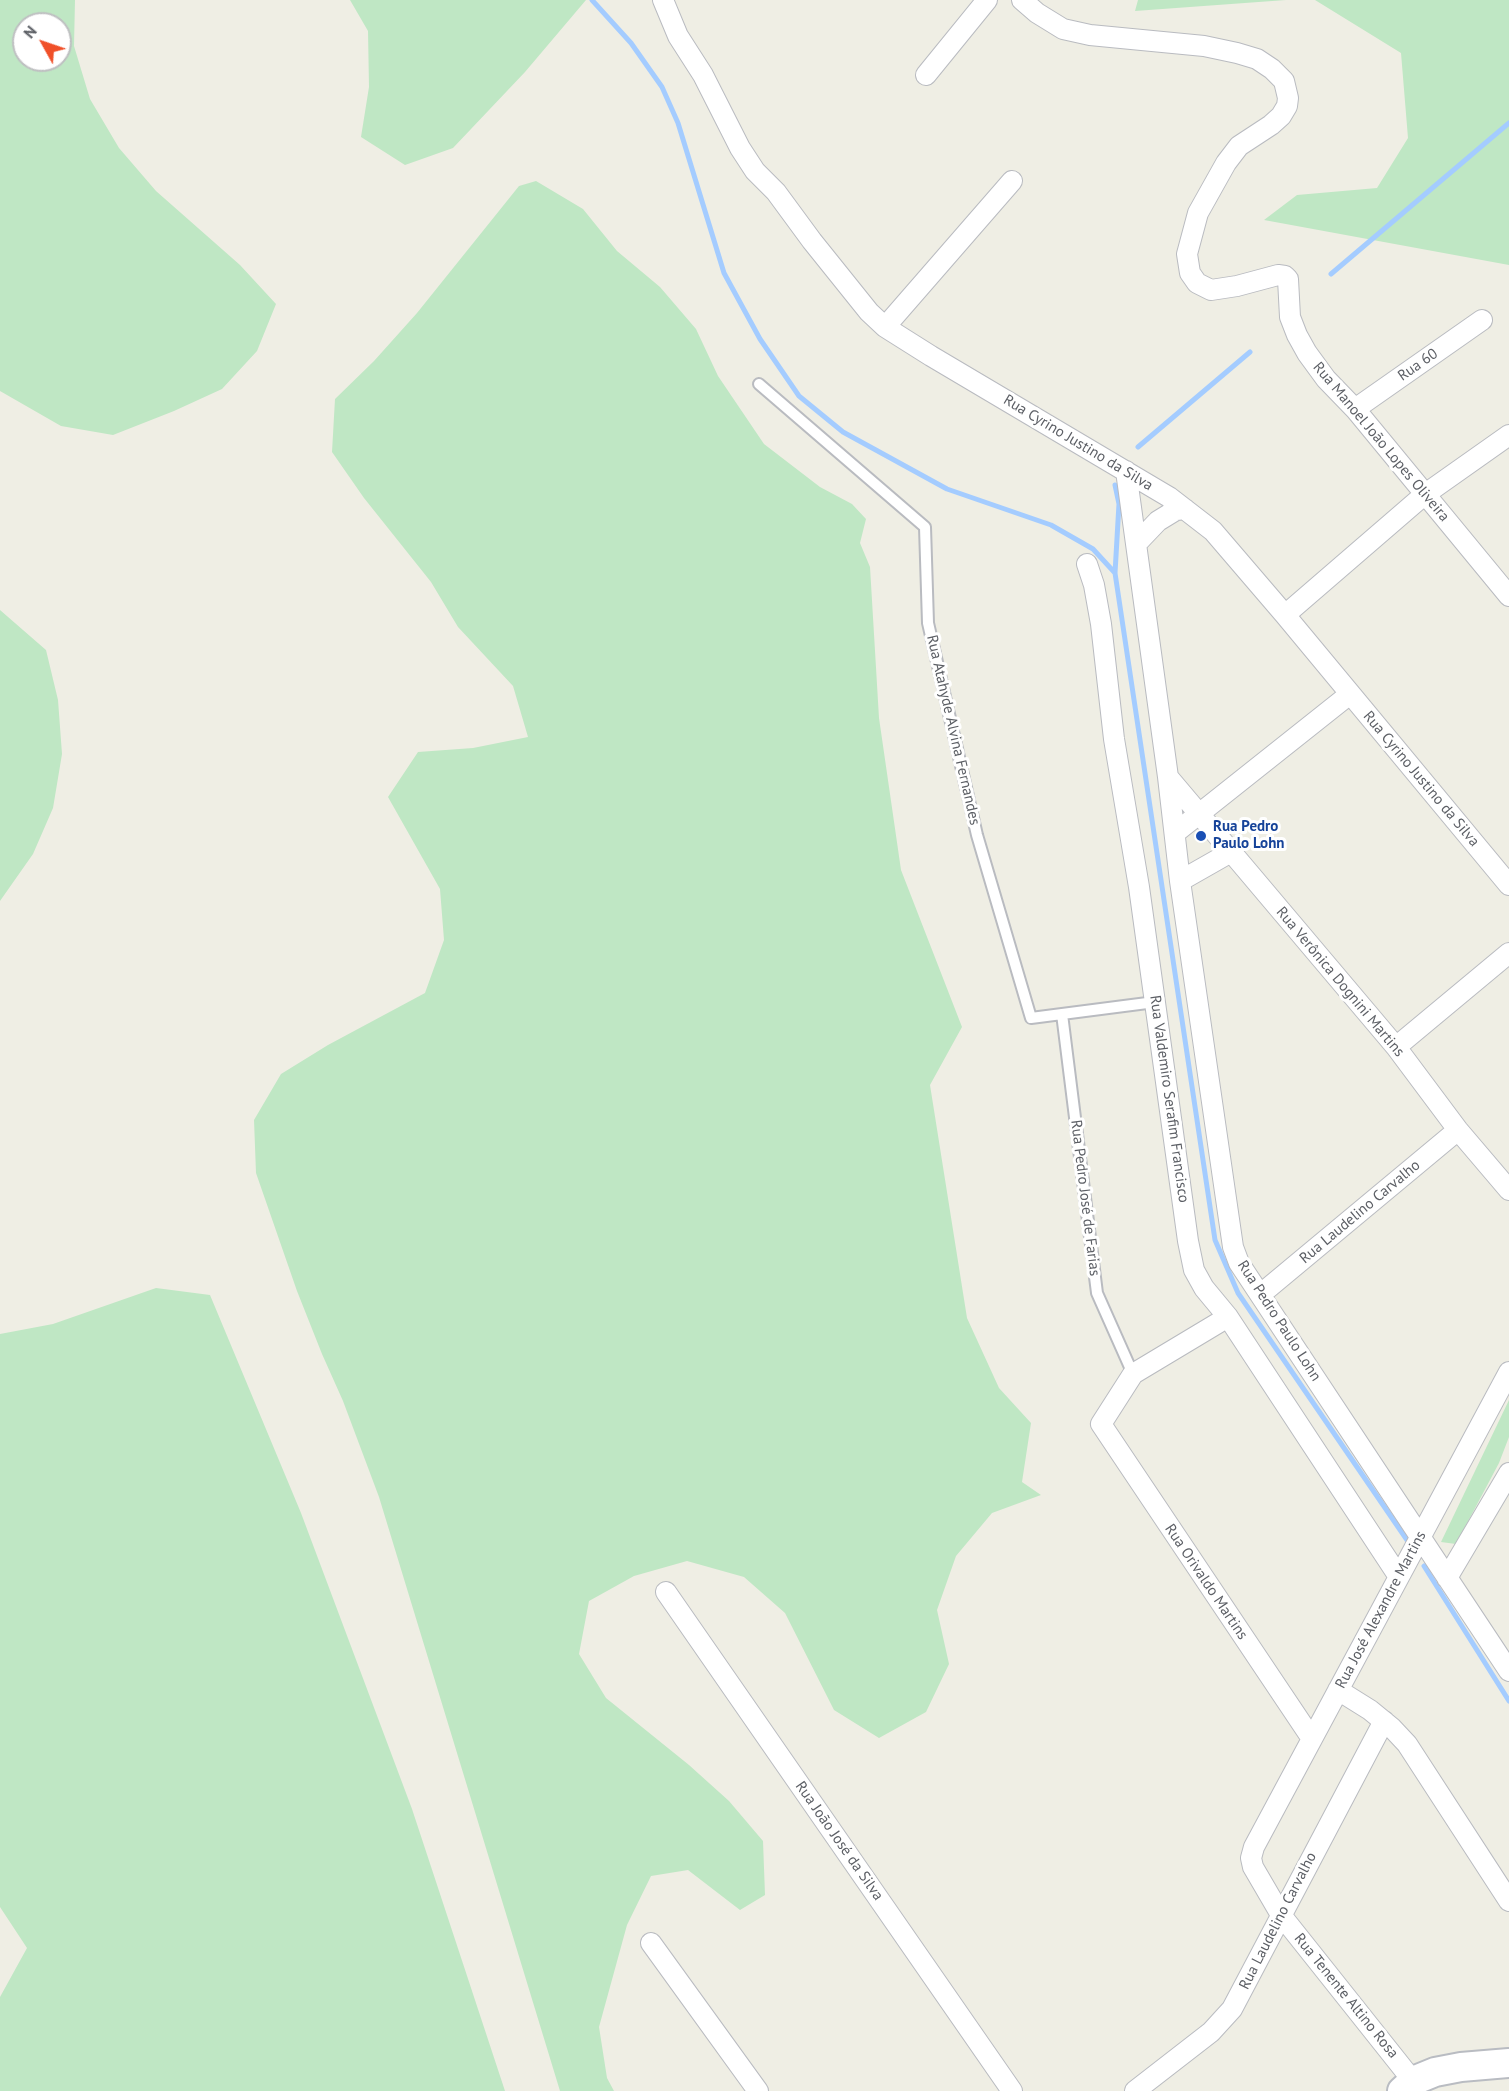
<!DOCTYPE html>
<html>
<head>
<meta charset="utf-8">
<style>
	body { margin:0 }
	#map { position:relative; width:1509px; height:2091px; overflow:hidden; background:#efeee4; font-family:"PT Sans",sans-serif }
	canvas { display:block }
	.north { position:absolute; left:12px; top:12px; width:60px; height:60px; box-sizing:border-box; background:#fff; border:2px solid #bebfc1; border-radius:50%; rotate:310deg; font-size:16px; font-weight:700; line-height:24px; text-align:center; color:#5c5f65 }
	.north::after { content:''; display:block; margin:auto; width:21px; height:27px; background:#f05029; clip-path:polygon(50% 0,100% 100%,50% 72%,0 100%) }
</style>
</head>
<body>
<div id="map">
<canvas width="1509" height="2091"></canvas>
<div class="north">N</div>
</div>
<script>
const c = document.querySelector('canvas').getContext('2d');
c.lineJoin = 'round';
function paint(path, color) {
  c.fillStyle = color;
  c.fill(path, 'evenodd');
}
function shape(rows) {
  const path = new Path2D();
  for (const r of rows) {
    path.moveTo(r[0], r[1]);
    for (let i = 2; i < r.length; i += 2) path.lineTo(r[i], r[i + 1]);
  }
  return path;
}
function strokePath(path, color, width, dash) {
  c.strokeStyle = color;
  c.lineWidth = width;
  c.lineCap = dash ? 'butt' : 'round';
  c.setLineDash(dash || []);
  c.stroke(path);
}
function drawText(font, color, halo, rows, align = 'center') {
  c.font = font + ' "PT Sans",sans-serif';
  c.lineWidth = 6;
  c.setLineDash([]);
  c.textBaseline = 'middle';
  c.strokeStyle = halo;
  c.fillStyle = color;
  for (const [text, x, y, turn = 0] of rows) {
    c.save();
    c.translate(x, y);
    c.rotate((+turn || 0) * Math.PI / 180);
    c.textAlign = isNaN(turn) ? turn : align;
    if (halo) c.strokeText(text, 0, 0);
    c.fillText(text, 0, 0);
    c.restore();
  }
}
paint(shape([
	[0,0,75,0,74,46,90,99,119,148,156,191,240,265,276,304,257,351,222,389,174,411,113,435,61,426,0,391],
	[24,24,60,24,60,60,24,60],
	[350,0,586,0,525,72,453,148,405,165,361,137,369,87,368,31],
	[1138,0,1286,0,1135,11],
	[1315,0,1509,0,1509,265,1264,220,1297,195,1377,188,1408,138,1401,53],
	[536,181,583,209,617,251,660,287,696,329,718,376,764,444,820,487,852,504,866,519,860,543,870,567,879,718,901,870,962,1027,930,1085,967,1318,999,1388,1031,1423,1022,1482,1041,1495,992,1513,956,1556,937,1610,949,1664,926,1712,879,1738,834,1710,785,1613,744,1577,687,1561,634,1576,589,1601,579,1654,606,1698,689,1765,729,1801,763,1841,765,1895,740,1910,688,1870,651,1876,627,1925,599,2027,607,2078,614,2091,560,2091,379,1497,343,1401,322,1354,297,1291,256,1173,254,1120,281,1074,328,1045,425,993,444,940,440,889,388,797,418,752,473,748,528,737,513,686,458,627,431,582,364,498,332,452,335,399,374,361,417,313,519,186],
	[0,610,46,650,58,700,62,754,53,808,33,854,0,901],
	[156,1288,210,1295,301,1513,412,1809,505,2091,0,2091,0,1997,27,1948,0,1907,0,1334,53,1324],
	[1509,1400,1509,1437,1499,1463,1456,1544,1441,1542]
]), '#bfe7c4');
strokePath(shape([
	[592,0,631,43,662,87,678,123,724,273,760,339,799,396,843,432,947,489,1051,525,1093,549,1115,573],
	[1331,274,1509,123],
	[1138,447,1250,352],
	[1115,485,1119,504,1115,573,1215,1240,1238,1293,1407,1540],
	[1424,1566,1509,1701]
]), '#a4ccff', 5);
const lane = shape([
	[759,384,925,527,928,623,977,835,1031,1018,1155,1002],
	[1062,1014,1097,1293,1133,1374]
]);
const street = shape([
	[663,0,678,36,703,75,740,148,755,171,776,192,812,241,869,312,885,327,931,356,1169,497,1213,531,1285,615,1509,885],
	[1022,0,1037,13,1063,29,1090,35,1204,46,1237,53,1257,59,1272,69,1284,81,1288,98,1287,106,1281,116,1271,125,1239,146,1226,163,1198,213,1187,254,1190,273,1197,283,1211,290,1237,286,1278,275,1285,276,1288,279,1290,317,1297,335,1307,353,1326,379,1355,409,1509,596],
	[926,75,987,0],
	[885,327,1012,181],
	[1355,409,1482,320],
	[1126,471,1168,777,1180,881,1233,1247,1239,1263,1509,1671],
	[1137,543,1158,521,1176,510,1185,509],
	[1087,564,1094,585,1101,624,1114,739,1139,887,1188,1241,1194,1270,1204,1288,1228,1317,1399,1577],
	[1285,615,1424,495,1509,435],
	[1168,777,1396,1047,1458,1130,1509,1190],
	[1175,833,1350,694],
	[1180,881,1231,852],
	[1396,1047,1509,953],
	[1261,1294,1458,1130],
	[1228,1317,1133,1374,1101,1424,1312,1739],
	[1447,1578,1509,1473],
	[666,1592,1012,2091],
	[1338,1690,1370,1710,1392,1728,1407,1744,1509,1901],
	[651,1943,758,2091],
	[1413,2081,1281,1915,1253,1867,1251,1858,1254,1847,1509,1372],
	[1135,2091,1211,2032,1232,2009,1384,1721]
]);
const secondary = shape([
	[1402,2091,1413,2081,1435,2072,1461,2067,1509,2063]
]);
strokePath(lane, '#b9bbc0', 14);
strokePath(street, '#b9bbc0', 22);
strokePath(secondary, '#b9bcc2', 32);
strokePath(lane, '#fff', 10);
strokePath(street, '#fff', 20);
strokePath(secondary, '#fff', 28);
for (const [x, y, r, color] of [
	[1201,836,6,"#1a4fb4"]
]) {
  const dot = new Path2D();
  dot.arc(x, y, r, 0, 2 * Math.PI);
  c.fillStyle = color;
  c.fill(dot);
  strokePath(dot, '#fff', 2);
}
drawText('15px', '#5c5f65', '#fff', [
	["Rua 60",1418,365,-35],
	["Rua Manoel João Lopes Oliveira",1381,442,50],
	["Rua Cyrino Justino da Silva",1078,443,31],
	["Rua Atahyde Alvina Fernandes",953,730,77],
	["Rua Cyrino Justino da Silva",1421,779,50],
	["Rua Verônica Dognini Martins",1340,982,50],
	["Rua Valdemiro Serafim Francisco",1169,1099,82],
	["Rua Pedro José de Farias",1085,1198,83],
	["Rua Laudelino Carvalho",1360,1212,-40],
	["Rua Pedro Paulo Lohn",1279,1321,57],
	["Rua Orivaldo Martins",1206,1582,56],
	["Rua José Alexandre Martins",1381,1610,-62],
	["Rua João José da Silva",839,1841,55],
	["Rua Laudelino Carvalho",1278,1921,-63],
	["Rua Tenente Altino Rosa",1346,1996,51]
]);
drawText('bold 15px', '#164399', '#fff', [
	["Rua Pedro",1213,827],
	["Paulo Lohn",1213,844]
], 'left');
</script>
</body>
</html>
